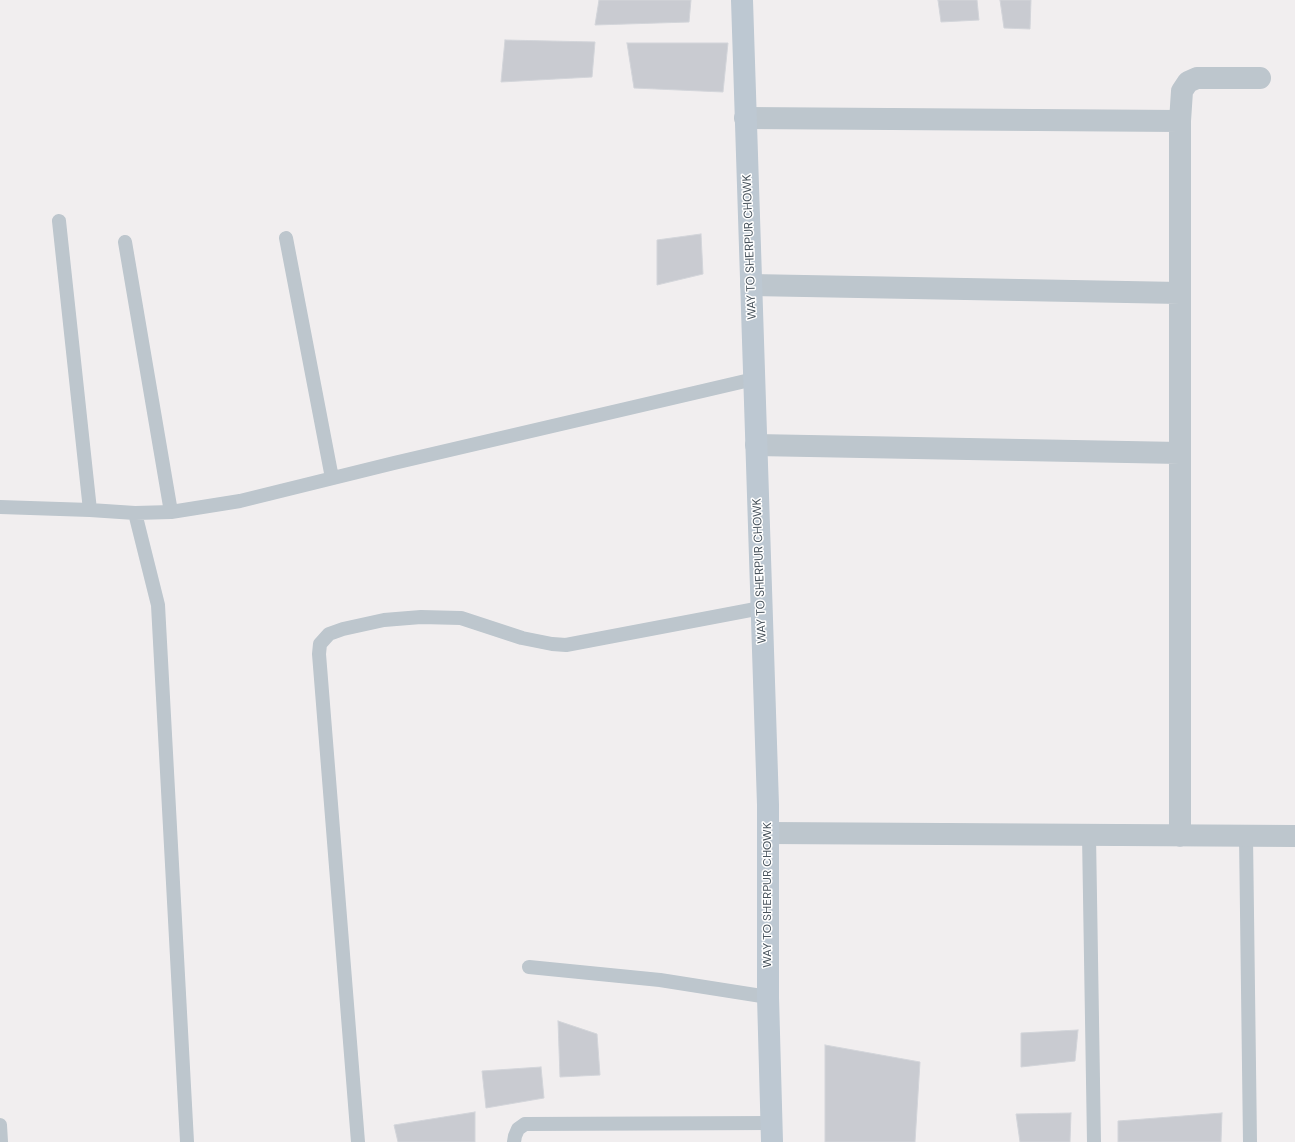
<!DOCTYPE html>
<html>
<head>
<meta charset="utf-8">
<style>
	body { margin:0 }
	canvas { display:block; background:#f1eeef }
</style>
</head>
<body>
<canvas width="1295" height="1142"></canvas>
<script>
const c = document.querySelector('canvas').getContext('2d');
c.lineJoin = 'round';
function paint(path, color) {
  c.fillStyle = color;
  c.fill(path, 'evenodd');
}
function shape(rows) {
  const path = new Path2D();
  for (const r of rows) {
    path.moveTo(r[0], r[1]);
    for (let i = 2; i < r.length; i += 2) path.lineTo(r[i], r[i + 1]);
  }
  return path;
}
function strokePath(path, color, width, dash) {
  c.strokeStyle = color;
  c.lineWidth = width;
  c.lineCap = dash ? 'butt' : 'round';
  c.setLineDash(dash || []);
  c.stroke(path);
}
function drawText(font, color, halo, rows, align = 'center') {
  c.font = font + ' "DM Sans",sans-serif';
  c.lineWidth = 3;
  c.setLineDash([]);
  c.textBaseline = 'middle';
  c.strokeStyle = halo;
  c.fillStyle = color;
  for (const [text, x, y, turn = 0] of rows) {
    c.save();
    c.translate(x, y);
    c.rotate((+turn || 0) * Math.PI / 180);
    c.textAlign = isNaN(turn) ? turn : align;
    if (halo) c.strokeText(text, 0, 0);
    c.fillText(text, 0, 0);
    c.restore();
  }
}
const building = shape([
	[599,0,691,0,689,22,595,25,599,0],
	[938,0,977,0,979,20,941,22,938,0],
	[1000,0,1031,0,1030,29,1004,28,1000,0],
	[505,40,595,42,592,77,501,82,505,40],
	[627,43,728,43,723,92,634,88,627,43],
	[701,234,703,274,657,285,657,240,701,234],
	[558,1021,597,1034,600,1075,560,1077,558,1021],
	[1078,1030,1075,1061,1021,1067,1021,1033,1078,1030],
	[825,1045,920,1062,915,1142,825,1142,825,1045],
	[541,1067,544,1098,486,1108,482,1071,541,1067],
	[475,1112,475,1142,398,1142,394,1125,475,1112],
	[1071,1113,1070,1142,1020,1142,1016,1114,1071,1113],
	[1222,1113,1221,1142,1118,1142,1118,1121,1222,1113]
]);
paint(building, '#c9cbd1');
strokePath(building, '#d3d5da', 1);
strokePath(shape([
	[59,221,90,510],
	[286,238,332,478],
	[125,242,171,512],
	[0,507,90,510,135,513,171,512,240,501,394,463,754,379],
	[135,513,158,605,187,1142],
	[1089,835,1094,1142],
	[1246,836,1250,1142],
	[529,967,660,980,768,997],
	[0,1125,1,1142],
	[358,1142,319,654,320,644,329,634,343,629,384,620,421,617,461,618,522,638,552,644,566,645,761,608],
	[514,1142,515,1136,518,1129,525,1124,772,1123]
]), '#bdc6cd', 14);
strokePath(shape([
	[745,118,1180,121],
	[751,285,1180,293],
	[756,445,1180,453],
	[768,833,1295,836],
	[1180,836,1180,121,1182,91,1188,82,1197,78,1260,78]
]), '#bdc6cd', 22);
strokePath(shape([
	[742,0,768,805,768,997,772,1142]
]), '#bdc8d2', 22);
drawText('12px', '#47525b', '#fff', [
	["WAY TO SHERPUR CHOWK",750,247,-92],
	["WAY TO SHERPUR CHOWK",760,571,-92],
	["WAY TO SHERPUR CHOWK",768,895,-90]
]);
</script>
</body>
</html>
